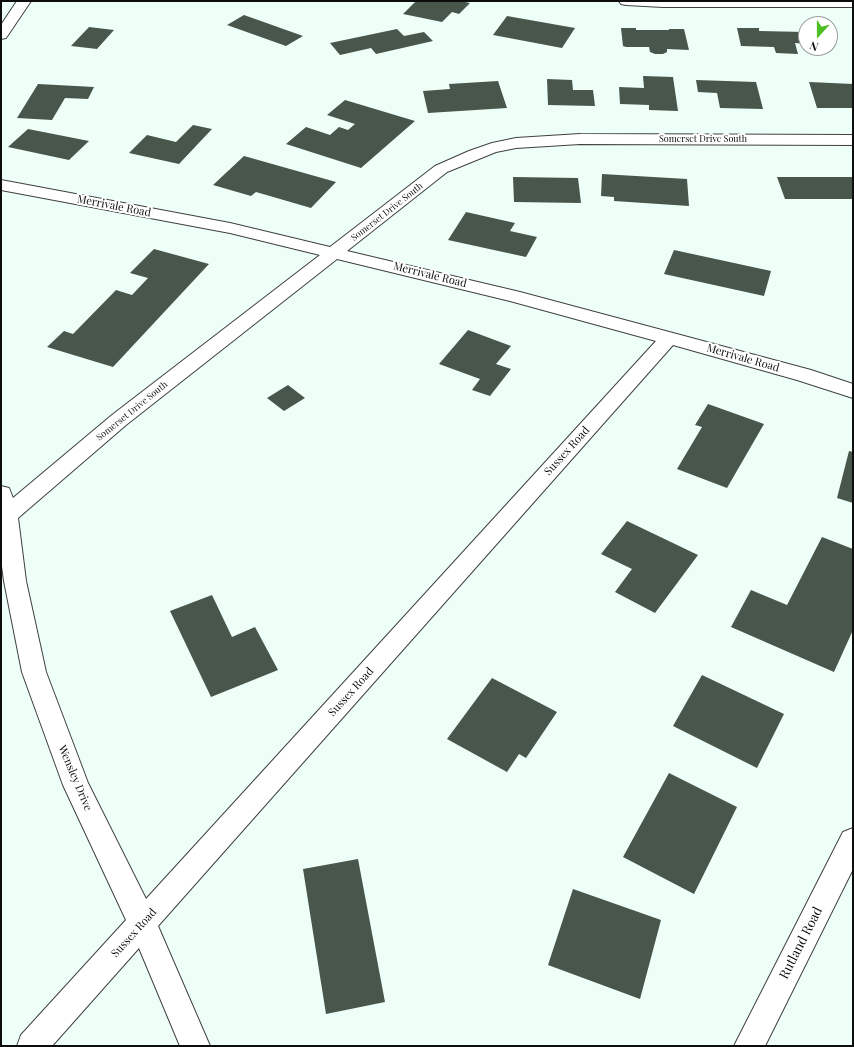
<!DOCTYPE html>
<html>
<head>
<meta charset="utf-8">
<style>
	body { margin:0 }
	#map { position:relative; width:854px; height:1047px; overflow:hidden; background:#edfff7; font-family:"Playfair Display",serif }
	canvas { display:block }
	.frame { position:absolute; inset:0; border:2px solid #0d0d0d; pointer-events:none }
	.north { position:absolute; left:798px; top:16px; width:40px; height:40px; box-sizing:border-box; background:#fff; border:1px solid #9e9e9e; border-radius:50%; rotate:201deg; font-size:11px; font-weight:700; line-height:16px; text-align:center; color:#0d0d0d }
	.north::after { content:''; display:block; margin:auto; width:14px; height:18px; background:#4dbe23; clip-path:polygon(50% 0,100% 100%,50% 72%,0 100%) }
</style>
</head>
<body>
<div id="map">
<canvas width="854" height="1047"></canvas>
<div class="frame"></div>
<div class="north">N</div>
</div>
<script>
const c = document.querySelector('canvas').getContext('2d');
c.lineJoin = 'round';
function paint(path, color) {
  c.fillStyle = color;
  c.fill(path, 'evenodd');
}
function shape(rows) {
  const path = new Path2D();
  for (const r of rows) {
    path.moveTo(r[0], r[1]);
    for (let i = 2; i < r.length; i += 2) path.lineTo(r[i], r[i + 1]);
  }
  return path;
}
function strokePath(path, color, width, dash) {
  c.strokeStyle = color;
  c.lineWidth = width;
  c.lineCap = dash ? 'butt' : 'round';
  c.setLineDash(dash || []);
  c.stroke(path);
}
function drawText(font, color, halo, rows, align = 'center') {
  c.font = font + ' "Playfair Display",serif';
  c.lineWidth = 4;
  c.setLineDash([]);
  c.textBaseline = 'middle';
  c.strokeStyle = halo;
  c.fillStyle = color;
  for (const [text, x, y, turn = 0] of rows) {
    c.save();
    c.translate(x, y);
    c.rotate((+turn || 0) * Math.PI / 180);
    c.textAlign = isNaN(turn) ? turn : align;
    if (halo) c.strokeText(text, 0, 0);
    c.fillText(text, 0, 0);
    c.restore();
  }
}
paint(shape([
	[416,1,460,1,470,3,459,14,452,12,442,22,403,14],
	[244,15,303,36,286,46,227,25],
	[507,16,575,28,562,48,493,35],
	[89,27,114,30,97,49,71,46],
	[621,28,636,28,636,30,669,30,669,29,684,29,689,50,667,49,667,52,663,54,655,54,650,52,649,47,626,47,623,46],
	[737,28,759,28,759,31,806,32,806,44,795,43,798,54,776,53,774,47,741,46],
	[397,29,404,36,424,32,433,41,376,54,371,48,340,55,330,43],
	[643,76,673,77,678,111,649,110,649,105,620,104,619,87,644,88],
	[547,79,572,80,573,90,593,90,595,106,548,105],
	[696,80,756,82,763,109,720,108,717,93,698,92],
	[498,81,507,108,428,113,423,91,450,89,449,84],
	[809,82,853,84,853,108,817,108],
	[38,84,94,87,88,99,65,98,52,120,17,118],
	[345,100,415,121,361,168,286,144,306,127,330,135,339,127,348,130,355,124,327,115],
	[193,125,212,129,179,164,129,153,147,135,176,142],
	[28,129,89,141,69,160,8,147],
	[244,156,336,182,311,208,256,192,251,196,213,185],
	[602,174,687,179,689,206,614,201,614,197,601,196],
	[513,177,578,178,581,203,514,202],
	[777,177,853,177,853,199,785,199],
	[466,212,515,223,510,231,537,237,526,257,448,240],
	[154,249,209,264,113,367,47,347,64,331,73,334,116,290,132,295,148,278,130,273],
	[674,250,771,271,764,296,664,274],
	[468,330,511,346,496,364,511,369,490,396,472,390,480,379,439,364],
	[288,385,305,398,284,411,267,398],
	[708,404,764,424,727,488,677,469,702,427,695,425],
	[849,451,853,452,853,503,837,498],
	[627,521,698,555,655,613,615,592,632,569,601,554],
	[822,537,853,549,853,630,834,672,731,627,751,590,787,605],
	[212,595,232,637,255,627,278,670,211,697,170,611],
	[702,675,784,714,757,768,673,726],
	[492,678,557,712,526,758,519,754,507,772,447,739],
	[669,773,737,807,694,894,623,857],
	[358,859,385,1002,326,1014,303,869],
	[573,889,661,920,640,999,548,965]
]), '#49564b');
const minor = shape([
	[17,1,31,1,6,38,1,39,1,25,17,1],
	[619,1,853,1,853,7,663,7,626,5,621,4,619,1],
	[580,134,853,135,853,145,580,144,516,148,496,152,447,172,347,251,520,292,811,370,853,384,853,398,797,380,673,345,158,926,210,1046,180,1046,139,948,52,1046,17,1046,21,1035,126,920,63,785,22,672,4,581,1,559,1,486,9,488,13,498,112,415,320,255,230,233,1,190,1,180,230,223,330,247,435,166,469,151,492,143,516,138,580,134],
	[337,259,510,301,656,341,146,899,88,783,46,672,26,581,18,518,126,425,337,259],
	[853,828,853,869,765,1046,734,1046,843,832,853,828]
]);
strokePath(minor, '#404040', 2);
paint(minor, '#fff');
drawText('9px', '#0d0d0d', '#fff', [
	["Somerset Drive South",703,139],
	["Somerset Drive South",387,212,-38],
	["Somerset Drive South",132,411,-39]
]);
drawText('11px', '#0d0d0d', '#fff', [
	["Merrivale Road",114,206,11],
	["Merrivale Road",430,275,14],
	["Merrivale Road",743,358,16],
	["Sussex Road",567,451,-48],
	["Sussex Road",351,692,-48],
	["Wensley Drive",75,778,67],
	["Sussex Road",134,933,-48]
]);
drawText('13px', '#0d0d0d', '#fff', [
	["Rutland Road",801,943,-63]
]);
</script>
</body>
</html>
